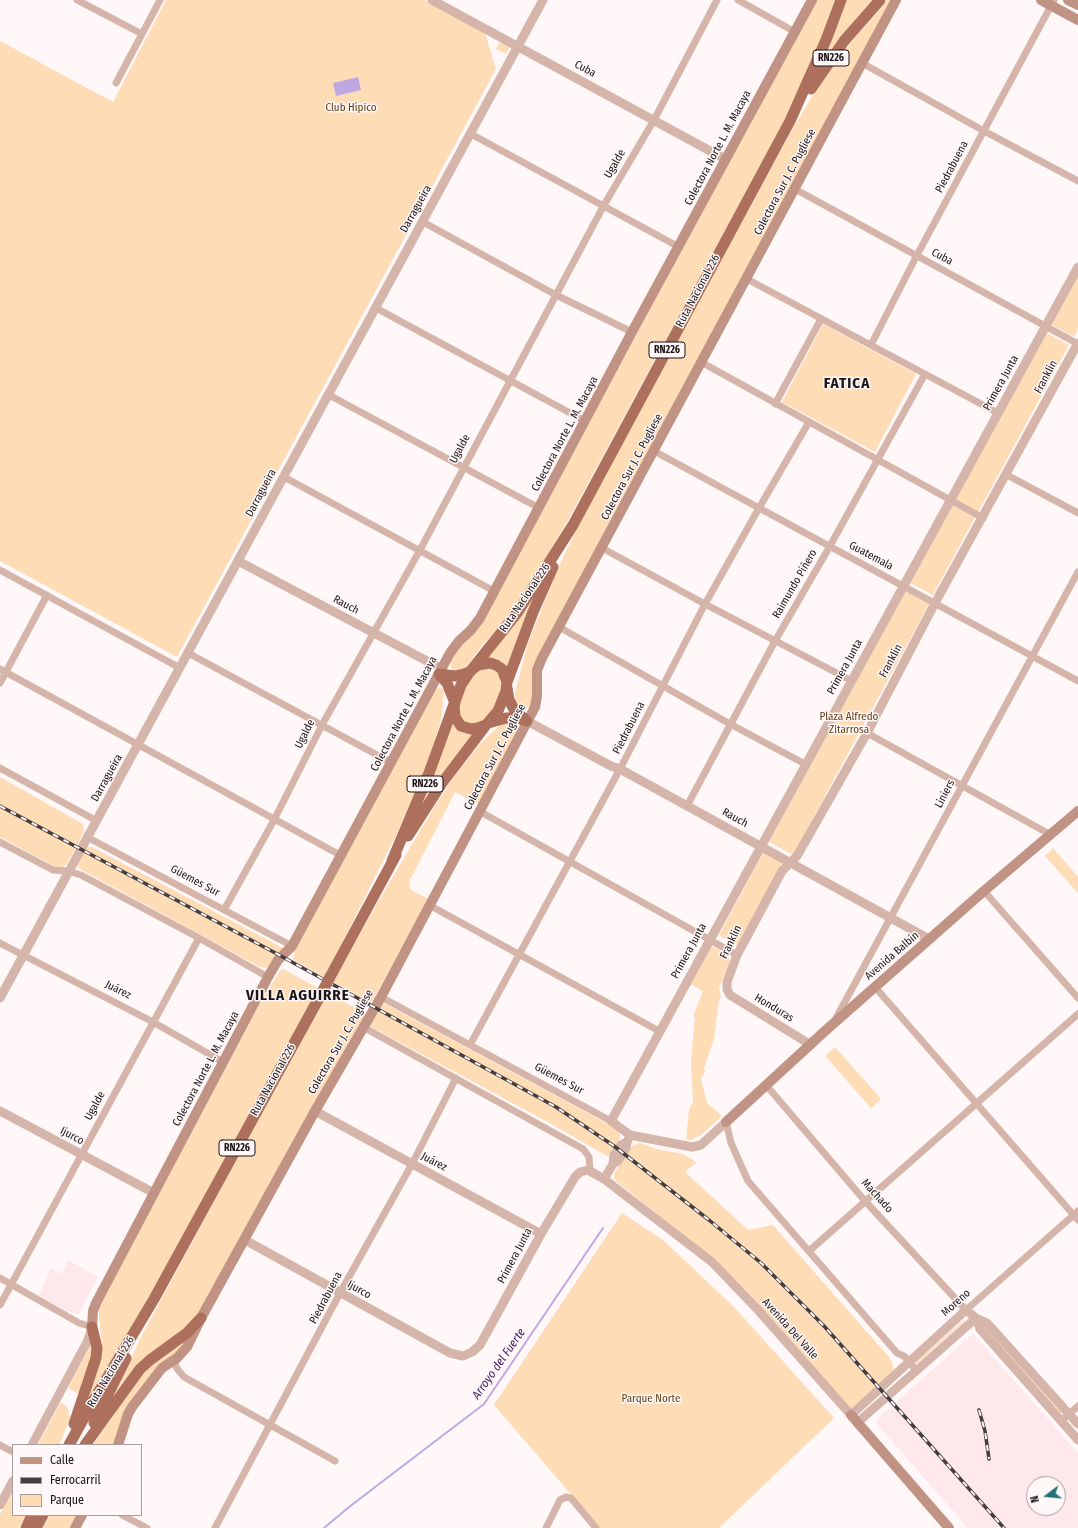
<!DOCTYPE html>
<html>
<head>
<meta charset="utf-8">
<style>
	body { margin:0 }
	#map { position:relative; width:1078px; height:1528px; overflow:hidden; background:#fff7f8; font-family:"Fira Sans Condensed",sans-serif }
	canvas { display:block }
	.legend { position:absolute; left:12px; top:1444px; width:130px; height:72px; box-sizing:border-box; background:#fff7f8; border:1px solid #a49d9e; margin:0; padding:5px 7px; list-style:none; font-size:12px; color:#1c1516 }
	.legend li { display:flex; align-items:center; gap:8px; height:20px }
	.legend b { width:20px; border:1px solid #a49d9e }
	.north { position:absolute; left:1026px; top:1476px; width:40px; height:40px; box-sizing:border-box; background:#fff7f8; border:1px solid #a49d9e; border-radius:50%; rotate:254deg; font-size:11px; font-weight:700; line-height:16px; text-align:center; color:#1c1516 }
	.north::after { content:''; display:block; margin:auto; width:14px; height:18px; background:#277079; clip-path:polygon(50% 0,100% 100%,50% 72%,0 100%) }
</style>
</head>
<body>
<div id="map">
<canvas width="1078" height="1528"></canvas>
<ul class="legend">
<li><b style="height:5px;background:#c19384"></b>Calle</li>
<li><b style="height:5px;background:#453e3f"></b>Ferrocarril</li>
<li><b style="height:11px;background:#fedcb5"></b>Parque</li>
</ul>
<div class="north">N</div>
</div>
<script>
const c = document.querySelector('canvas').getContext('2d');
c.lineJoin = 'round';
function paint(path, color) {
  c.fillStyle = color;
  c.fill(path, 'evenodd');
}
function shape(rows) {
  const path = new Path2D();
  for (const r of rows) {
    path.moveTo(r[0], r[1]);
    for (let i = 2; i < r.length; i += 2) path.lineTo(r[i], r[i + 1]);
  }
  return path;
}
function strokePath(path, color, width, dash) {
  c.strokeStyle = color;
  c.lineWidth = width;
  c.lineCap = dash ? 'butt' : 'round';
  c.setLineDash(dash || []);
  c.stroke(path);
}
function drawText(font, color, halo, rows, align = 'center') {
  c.font = font + ' "Fira Sans Condensed",sans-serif';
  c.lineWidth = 3;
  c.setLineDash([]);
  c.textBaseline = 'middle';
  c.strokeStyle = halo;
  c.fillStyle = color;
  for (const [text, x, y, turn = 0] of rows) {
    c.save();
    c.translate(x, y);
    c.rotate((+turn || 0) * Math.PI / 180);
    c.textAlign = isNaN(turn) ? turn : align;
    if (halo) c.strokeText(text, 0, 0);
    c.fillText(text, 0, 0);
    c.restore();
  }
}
paint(shape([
	[68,1260,98,1277,79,1314,73,1314,39,1296,51,1268,62,1274],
	[973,1334,1078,1453,1078,1528,968,1528,877,1424,877,1419],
	[1034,1484,1058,1484,1058,1508,1034,1508]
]), '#ffe8eb');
paint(shape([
	[166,0,424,0,485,33,496,69,177,657,0,561,0,41,113,102],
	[817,0,836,0,818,47,786,118,567,522,545,559,511,612,496,631,483,644,469,663,462,670,454,671,450,666,451,661,460,646,481,623],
	[846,0,875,0,815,74],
	[888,0,893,0,542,652,532,706,525,708,518,706,515,701,515,692,528,643,559,566,592,497,792,130,818,86,843,51],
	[501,40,510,45,506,54,496,49],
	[1078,274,1078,329,1074,337,1051,324],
	[823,324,916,374,875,452,782,402],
	[1047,333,1069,345,978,512,956,499],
	[952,505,975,517,933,595,910,583],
	[548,571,509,672,483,659],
	[905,591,929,604,793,855,769,842],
	[489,667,499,672,503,684,496,704,488,717,479,724,464,723,457,709,458,704,470,679,479,670],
	[440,687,444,690,442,715,433,748,422,776,397,833,326,975,334,979,385,890,438,801,456,774,478,746,503,722,509,722,512,724,516,730,516,734,478,804,455,792,409,882,411,890,429,899,371,1003,292,959,295,954,292,952,435,690],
	[451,721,476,734,436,789,415,812],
	[0,777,83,824,84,832,66,865,61,868,56,867,0,837],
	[87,847,92,847,283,948,268,968,260,967,80,869,78,866,78,860],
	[1053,848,1078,877,1078,893,1045,856],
	[764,851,783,861,738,946,719,935],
	[711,947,715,947,726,953,730,961,719,988,721,997,719,1001,714,1039,704,1068,705,1072,701,1079,707,1103,722,1116,701,1135,691,1140,686,1139,689,1109,693,1102,691,1061,695,1018,693,1016,703,991,691,984],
	[283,969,366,1014,202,1310,111,1403,141,1337,323,999,83,1411,102,1345,99,1316,99,1306,263,998,280,971],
	[382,1002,608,1124,619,1132,620,1138,618,1145,612,1154,607,1156,544,1120,373,1028,370,1025],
	[835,1047,881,1099,871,1108,825,1056],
	[641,1143,656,1149,683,1154,695,1161,696,1163,685,1172,748,1230,773,1225,889,1357,893,1365,894,1370,850,1412,693,1243,616,1181,614,1177,615,1172,633,1145],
	[622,1213,663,1240,734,1307,834,1418,719,1528,600,1528,494,1405],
	[964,1320,965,1321,916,1364,915,1362],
	[984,1324,1062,1412,1060,1414,982,1326],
	[187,1339,173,1356,159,1364,133,1400,114,1445,93,1445,144,1371],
	[91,1344,95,1347,81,1395,68,1388],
	[61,1402,68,1408,70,1419,59,1445,38,1445],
	[13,1490,13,1515,26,1515,19,1528,0,1528,0,1514],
	[50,1515,77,1515,70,1528,42,1528]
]), '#fedcb5');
paint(shape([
	[358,77,361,90,336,96,333,83]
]), '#bfa7e4');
strokePath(shape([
	[324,1528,349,1507,484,1404,603,1228]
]), '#bfa7e4', 2);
strokePath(shape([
	[77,0,142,34],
	[738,0,795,32],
	[862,63,984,131,1078,181],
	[116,83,160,0],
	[471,134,679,247],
	[795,189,1078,344],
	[423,222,556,295,632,332],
	[747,279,998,413],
	[376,308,585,421],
	[871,345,916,257,1054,0],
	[701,362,983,518],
	[329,395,539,508],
	[775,404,821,319],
	[654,451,1078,681],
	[1007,475,1078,513],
	[284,477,494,591],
	[602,548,705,604,852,681],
	[0,570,180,668],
	[559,627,730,724,805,764],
	[188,653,392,763],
	[0,669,340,855],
	[0,683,47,595],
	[867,733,1051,835],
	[0,768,97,821],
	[687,806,775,641,830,546,925,374],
	[479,811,737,955],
	[87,837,292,946],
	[0,842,53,870,68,871,81,875,199,938,268,977],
	[984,891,1078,998],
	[429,905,659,1031],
	[224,910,274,820,322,725,420,550,604,205,654,120,717,0],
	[0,943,153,1022,223,1062],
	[875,987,1078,1220],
	[381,997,611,1121],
	[835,1020,1078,572],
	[363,1027,583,1149,589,1157,590,1171],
	[470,1045,620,769,705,604,759,508,809,422],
	[766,1085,865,1201,966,1310,1078,1211],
	[726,1122,731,1143,748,1181,897,1353,904,1356,916,1370],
	[809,1251,1078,1014],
	[0,1278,79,1323,92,1327],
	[0,1305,199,938],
	[173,1361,178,1370,184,1377,335,1461],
	[1061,1421,1078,1406],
	[0,1445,13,1452],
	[122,1515,147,1528],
	[215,1528,340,1293,412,1164,456,1078],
	[546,1528,560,1500,566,1497,571,1498,596,1528]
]), '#d5b5aa', 7);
strokePath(shape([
	[432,0,725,159],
	[238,561,442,669],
	[527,721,611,766,620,769,929,939],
	[0,998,543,0],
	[811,1045,730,995,727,989,727,982,737,955,782,871,797,856,867,733,935,603,1078,343],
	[0,1111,154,1193],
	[315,1111,541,1234],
	[726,1122,701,1145,692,1147,630,1135,611,1121,1078,267],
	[613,1164,614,1155,621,1145,627,1142],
	[604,1179,613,1164,618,1161,626,1148,627,1142,630,1135],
	[245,1240,450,1353,463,1356,472,1352,480,1345,541,1234,575,1177,580,1172,588,1170,604,1179,712,1262,758,1310,851,1415,966,1310,976,1318,987,1323,1078,1424],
	[976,1318,980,1329,1078,1440],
	[857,1423,976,1318],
	[32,1445,88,1340,92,1327],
	[0,1505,13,1481]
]), '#d5b5aa', 9);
strokePath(shape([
	[1041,0,1078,20],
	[1068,0,1078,5],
	[726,1122,825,1031,984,891,1078,811],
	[92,1327,93,1311,96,1303,268,977,278,960,292,946,450,653,459,641,471,630,480,618,632,332,812,0],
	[851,1415,949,1528],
	[118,1445,128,1414,132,1407,162,1368,177,1358,187,1347,201,1318,315,1111,381,997,535,707,537,696,537,670,542,658,896,0],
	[75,1528,82,1515]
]), '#c19384', 10);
strokePath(shape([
	[811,89,844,41,880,0],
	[473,668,517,613,573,525,790,121,826,40,841,0],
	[439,674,455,676,464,674,471,671],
	[439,674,447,683,455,703],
	[507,682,533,612,553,567],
	[507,688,509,700,515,711,527,721],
	[488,723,506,718,517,718,524,720],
	[408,836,442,783,486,725],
	[392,861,429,773,461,685,471,670,478,665,490,663,496,665,502,669,507,682,506,691,498,711,486,725,478,728,471,729,461,726,455,717,454,705],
	[330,977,396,855],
	[94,1423,126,1358],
	[74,1424,96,1358,97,1348,92,1327],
	[69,1445,95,1398,154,1299,320,996],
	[85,1445,140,1369,150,1360,187,1333,201,1318],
	[26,1528,32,1515],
	[36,1528,43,1515]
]), '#ac705c', 11);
const rail = shape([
	[0,806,281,956,556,1107,614,1146,709,1220,761,1263,824,1326,1004,1528],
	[979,1410,985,1431,989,1459]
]);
strokePath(rail, '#453e3f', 3.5);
strokePath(rail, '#fff7f8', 2, [6]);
strokePath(shape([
	[320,996,330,977]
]), '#ac705c', 11);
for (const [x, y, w] of [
	[831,58,36],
	[667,350,36],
	[425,784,36],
	[237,1148,36]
]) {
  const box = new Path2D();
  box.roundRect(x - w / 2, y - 8, w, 16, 3);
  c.fillStyle = '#fff7f8';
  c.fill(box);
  strokePath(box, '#1c1516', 1);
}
drawText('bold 10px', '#1c1516', null, [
	["RN226",831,58],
	["RN226",667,350],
	["RN226",425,784],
	["RN226",237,1148]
]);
drawText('11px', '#1c1516', '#fff7f8', [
	["Cuba",585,69,28],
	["Colectora Norte L. M. Macaya",718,148,-62],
	["Ugalde",615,164,-60],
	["Piedrabuena",952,167,-62],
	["Colectora Sur J. C. Pugliese",785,182,-62],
	["Darragueira",416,209,-61],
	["Cuba",942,257,28],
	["Ruta Nacional 226",698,291,-62],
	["Franklin",1046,377,-62],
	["Primera Junta",1001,383,-61],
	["Colectora Norte L. M. Macaya",565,434,-62],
	["Ugalde",460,449,-62],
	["Colectora Sur J. C. Pugliese",632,467,-62],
	["Darragueira",261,493,-62],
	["Guatemala",871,556,28],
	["Raimundo Piñero",795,584,-60],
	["Ruta Nacional 226",525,598,-56],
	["Rauch",346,605,28],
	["Franklin",891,661,-62],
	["Primera Junta",845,667,-61],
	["Colectora Norte L. M. Macaya",404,714,-62],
	["Piedrabuena",629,728,-63],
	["Ugalde",305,734,-63],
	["Colectora Sur J. C. Pugliese",495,757,-62],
	["Darragueira",107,778,-61],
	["Liniers",945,794,-62],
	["Rauch",735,818,29],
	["Güemes Sur",195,881,28],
	["Franklin",731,942,-64],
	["Primera Junta",689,951,-61],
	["Avenida Balbín",892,956,-41],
	["Juárez",118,990,27],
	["Honduras",774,1008,31],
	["Colectora Sur J. C. Pugliese",341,1042,-60],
	["Colectora Norte L. M. Macaya",206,1069,-62],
	["Güemes Sur",559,1079,28],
	["Ruta Nacional 226",273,1080,-61],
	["Ugalde",95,1106,-62],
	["Ijurco",72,1136,28],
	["Juárez",434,1162,28],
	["Machado",877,1196,48],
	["Primera Junta",515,1256,-62],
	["Ijurco",359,1290,29],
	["Piedrabuena",326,1298,-62],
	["Moreno",956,1303,-42],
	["Avenida Del Valle",790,1329,48],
	["Ruta Nacional 226",111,1372,-59]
]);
drawText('11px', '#614217', '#fff7f8', [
	["Club Hípico",351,108],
	["Plaza Alfredo",849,717],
	["Zitarrosa",849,730],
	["Parque Norte",651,1399]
]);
drawText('italic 12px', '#442269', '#fff7f8', [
	["Arroyo del Fuerte",499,1364,-55]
]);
c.letterSpacing = '1px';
drawText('bold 15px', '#1c1516', '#fff7f8', [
	["FATICA",847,384],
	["VILLA AGUIRRE",298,996]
]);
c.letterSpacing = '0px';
</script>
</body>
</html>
